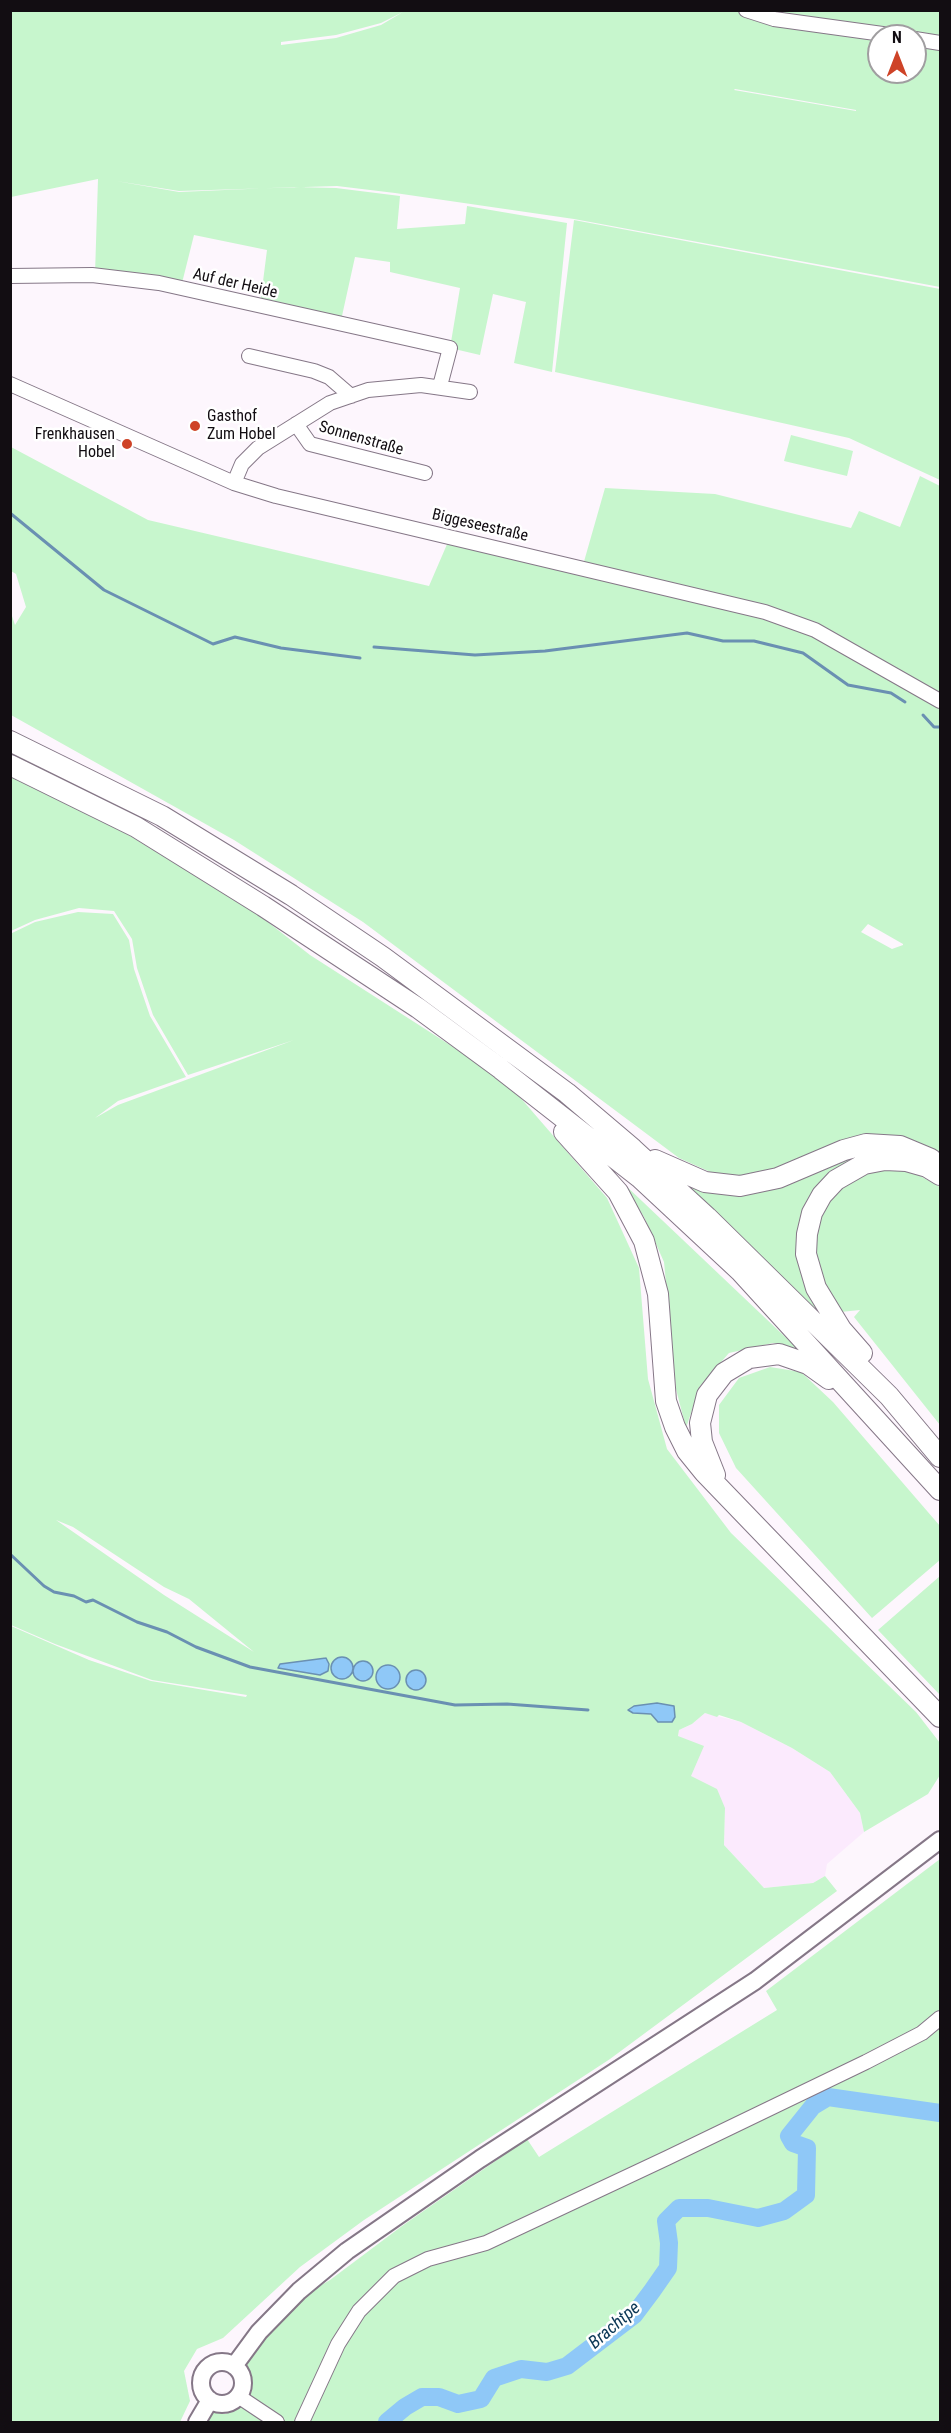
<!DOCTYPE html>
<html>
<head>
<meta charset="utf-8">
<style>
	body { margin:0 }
	#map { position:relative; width:951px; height:2433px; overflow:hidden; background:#fdf6fd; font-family:"Roboto Condensed",sans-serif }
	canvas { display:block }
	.frame { position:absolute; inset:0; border:12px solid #120d12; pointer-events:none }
	.north { position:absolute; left:867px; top:24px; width:60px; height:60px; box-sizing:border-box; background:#fff; border:2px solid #a09ea0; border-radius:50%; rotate:0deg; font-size:16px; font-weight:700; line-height:24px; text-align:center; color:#120d12 }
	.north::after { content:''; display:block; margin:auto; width:21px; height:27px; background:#ce4327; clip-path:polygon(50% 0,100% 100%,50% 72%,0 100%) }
</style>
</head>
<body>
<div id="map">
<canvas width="951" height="2433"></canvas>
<div class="frame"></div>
<div class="north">N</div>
</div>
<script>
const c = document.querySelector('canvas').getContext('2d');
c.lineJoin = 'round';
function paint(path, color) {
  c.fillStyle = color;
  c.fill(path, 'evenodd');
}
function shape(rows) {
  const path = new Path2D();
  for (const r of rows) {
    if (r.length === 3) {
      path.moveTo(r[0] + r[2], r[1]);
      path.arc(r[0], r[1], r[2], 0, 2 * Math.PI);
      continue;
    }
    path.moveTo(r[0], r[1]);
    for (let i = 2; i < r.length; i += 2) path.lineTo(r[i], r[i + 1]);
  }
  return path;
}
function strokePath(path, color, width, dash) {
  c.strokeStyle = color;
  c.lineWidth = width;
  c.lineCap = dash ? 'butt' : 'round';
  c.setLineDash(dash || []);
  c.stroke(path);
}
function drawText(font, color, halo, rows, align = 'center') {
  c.font = font + ' "Roboto Condensed",sans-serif';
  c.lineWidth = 5;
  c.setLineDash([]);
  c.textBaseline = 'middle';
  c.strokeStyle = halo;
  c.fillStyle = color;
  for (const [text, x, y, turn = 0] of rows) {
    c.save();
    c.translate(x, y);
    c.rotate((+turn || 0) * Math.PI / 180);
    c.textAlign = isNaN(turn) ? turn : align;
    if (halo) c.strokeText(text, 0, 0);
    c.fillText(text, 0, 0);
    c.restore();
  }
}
paint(shape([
	[705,1713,741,1722,792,1748,830,1772,860,1813,864,1832,827,1864,825,1876,813,1883,764,1888,724,1845,725,1809,691,1776,678,1736,679,1730,692,1724]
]), '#fbeafd');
paint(shape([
	[10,11,740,11,879,36,879,72,915,72,915,41,940,45,940,287,574,219,395,193,337,186,179,191,116,181,179,192,294,187,336,188,400,196,397,229,465,224,467,206,567,223,552,372,514,363,526,302,493,294,480,355,450,348,460,288,390,272,390,262,355,257,340,325,260,305,267,250,194,235,181,287,95,274,98,179,11,197],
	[403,12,381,25,336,38,281,45,281,42,336,35,381,23],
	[735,89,856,110,856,111,734,90],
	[751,11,940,11,940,42,915,36],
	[574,220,940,289,940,480,849,438,555,372],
	[791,435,853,451,847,476,784,461],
	[11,447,148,520,429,586,448,542,765,616,814,635,940,709,940,1154,925,1145,896,1139,759,1177,717,1175,679,1158,363,922,234,840,11,715,10,610,15,625,26,607,16,574,11,571],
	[868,924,903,944,903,945,892,949,861,932],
	[920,476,940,486,940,696,817,627,583,565,605,488,715,494,851,528,859,511,900,527],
	[11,776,127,834,255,912,310,955,506,1081,607,1198,639,1268,648,1379,667,1449,731,1533,916,1712,940,1743,940,1775,928,1794,864,1832,860,1813,830,1772,792,1748,741,1722,719,1715,717,1717,705,1713,692,1724,679,1730,678,1736,704,1746,691,1776,717,1789,725,1808,724,1845,764,1888,813,1883,825,1876,837,1891,610,2059,364,2220,300,2267,223,2338,197,2349,184,2371,190,2401,180,2422,11,2422,11,1626,89,1660,151,1681,246,1697,247,1695,152,1680,55,1644,11,1625,10,934,35,922,78,912,113,914,129,940,134,969,150,1016,186,1077,118,1101,95,1118,118,1105,294,1040,188,1075,153,1015,137,968,132,939,114,911,79,908,35,920,11,931],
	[56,1520,73,1527,164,1587,189,1599,254,1652,164,1595],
	[881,1154,940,1187,940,1425,854,1317,860,1310,821,1314,677,1176,722,1194,765,1189,849,1159],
	[623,1183,800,1351,773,1343,729,1353,700,1386,686,1428,676,1389,664,1262,644,1217],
	[770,1367,801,1372,833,1402,940,1526,940,1560,872,1618,736,1468,719,1433,719,1405,739,1378],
	[940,1576,940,1695,878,1630],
	[940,1859,940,2422,207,2422,213,2411,225,2414,240,2407,248,2395,250,2379,243,2364,257,2342,306,2294,330,2280,402,2226,527,2139,539,2157,777,2010,766,1991]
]), '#c7f6cd');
const water = shape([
	[342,1668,11],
	[326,1658,329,1664,328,1671,320,1675,278,1668,280,1664,326,1658],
	[363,1671,10],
	[388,1677,12],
	[416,1680,10],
	[657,1703,674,1706,675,1717,672,1722,658,1722,651,1714,633,1713,628,1710,634,1706,657,1703]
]);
paint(water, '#8fc8f7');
strokePath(water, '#6a90b2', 1.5);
strokePath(shape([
	[10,513,104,590,213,644,235,637,281,648,360,658],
	[374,647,475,655,545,651,687,633,723,641,754,641,803,653,848,685,891,693,905,702],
	[923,715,934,727,940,727],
	[10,1554,44,1586,54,1592,74,1596,86,1602,93,1600,137,1622,167,1632,196,1647,250,1667,455,1705,507,1704,588,1710]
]), '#6a90b2', 3);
strokePath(shape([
	[387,2422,405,2407,422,2397,439,2397,458,2404,481,2399,494,2378,521,2369,547,2372,567,2366,634,2315,652,2291,668,2268,669,2243,666,2221,679,2208,708,2208,758,2218,784,2211,806,2195,807,2148,793,2143,789,2136,813,2106,828,2097,940,2113]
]), '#8fc8f7', 18);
const minor = shape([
	[746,10,774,19,897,36],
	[915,39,940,43],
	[10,276,92,275,159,283,450,348,440,386],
	[249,356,314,371,329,377,351,396],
	[10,384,234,483,276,496,765,612,815,630,940,701],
	[296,424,310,444,425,473],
	[234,483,242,464,258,448,330,403,368,390,421,385,470,392],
	[238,2396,277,2422],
	[302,2422,338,2344,359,2311,394,2276,428,2259,486,2243,667,2158,866,2062,922,2033,940,2018]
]);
const major = shape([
	[222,2383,21],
	[234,2366,259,2332,299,2291,347,2251,480,2159,755,1981,940,1840],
	[197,2422,210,2400]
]);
const highway = shape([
	[10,741,162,816,291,895,383,957,567,1093,633,1149,707,1217,889,1396,940,1457],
	[10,765,136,827,263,906,418,1008,501,1069,639,1177,741,1272,940,1490],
	[564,1132,618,1192,644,1241,658,1294,666,1401,675,1427,687,1451,704,1472,940,1717],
	[655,1160,705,1182,740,1186,778,1178,844,1150,866,1144,900,1146,931,1159],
	[862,1353,841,1329,816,1288,806,1254,807,1234,812,1213,822,1195,836,1180,864,1164,885,1160,906,1161,927,1167,940,1175],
	[715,1475,702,1442,700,1423,707,1395,724,1373,749,1358,779,1354,808,1364,829,1379]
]);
strokePath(minor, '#857787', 16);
strokePath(major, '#857787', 20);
strokePath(highway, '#857787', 22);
strokePath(minor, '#fff', 14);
strokePath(major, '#fff', 16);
strokePath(highway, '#fff', 20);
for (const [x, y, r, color] of [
	[195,426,6,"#ce4327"],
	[127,444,6,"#ce4327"]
]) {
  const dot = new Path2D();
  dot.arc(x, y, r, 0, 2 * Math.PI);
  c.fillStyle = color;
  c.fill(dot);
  strokePath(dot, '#fff', 2);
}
drawText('16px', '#120d12', '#fff', [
	["Auf der Heide",235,284,13],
	["Sonnenstraße",361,439,16],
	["Biggeseestraße",480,526,13]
]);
drawText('16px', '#120d12', '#fff', [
	["Gasthof",207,417],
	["Zum Hobel",207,435],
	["Frenkhausen",115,435,"right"],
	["Hobel",115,453,"right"]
], 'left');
drawText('italic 18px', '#0c3856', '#fff', [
	["Brachtpe",615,2326,-41]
]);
</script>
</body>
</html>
